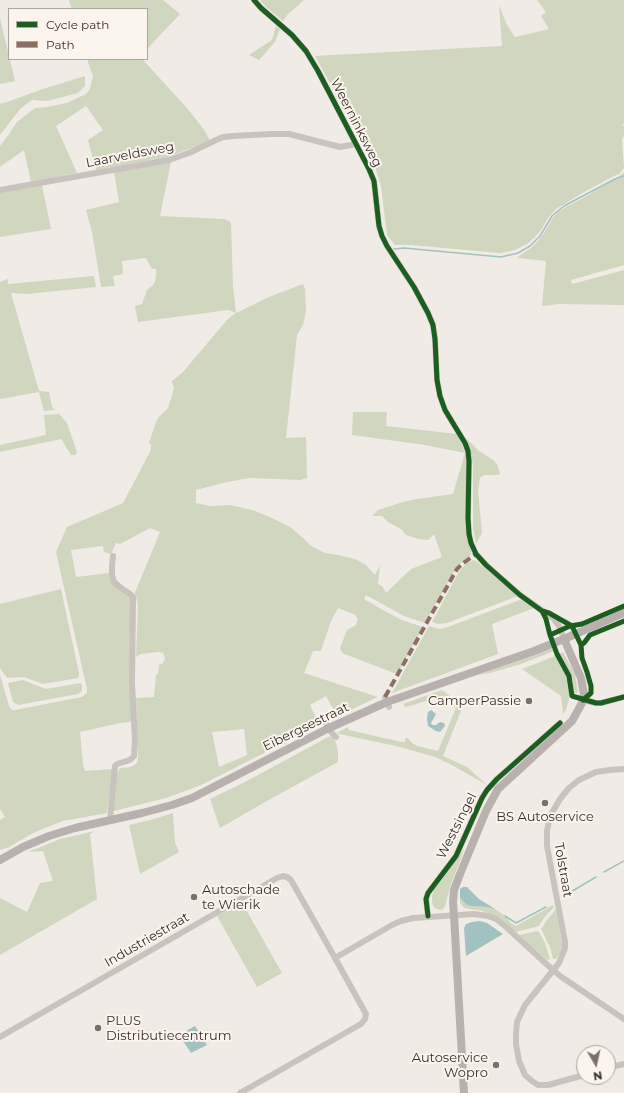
<!DOCTYPE html>
<html>
<head>
<meta charset="utf-8">
<style>
	body { margin:0 }
	#map { position:relative; width:624px; height:1093px; overflow:hidden; background:#f0ebe5; font-family:Montserrat,sans-serif }
	canvas { display:block }
	.legend { position:absolute; left:8px; top:8px; width:140px; height:52px; box-sizing:border-box; background:#fbf5ee; border:1px solid #aea6a0; margin:0; padding:5px 7px; list-style:none; font-size:12px; color:#3b302b }
	.legend li { display:flex; align-items:center; gap:8px; height:20px }
	.legend b { width:20px; border:1px solid #aea6a0 }
	.north { position:absolute; left:576px; top:1045px; width:40px; height:40px; box-sizing:border-box; background:#fbf5ee; border:1px solid #aea6a0; border-radius:50%; rotate:171deg; font-size:11px; font-weight:700; line-height:16px; text-align:center; color:#3b302b }
	.north::after { content:''; display:block; margin:auto; width:14px; height:18px; background:#7a716c; clip-path:polygon(50% 0,100% 100%,50% 72%,0 100%) }
</style>
</head>
<body>
<div id="map">
<canvas width="624" height="1093"></canvas>
<ul class="legend">
<li><b style="height:5px;background:#1b5e20"></b>Cycle path</li>
<li><b style="height:5px;background:#8d6e63"></b>Path</li>
</ul>
<div class="north">N</div>
</div>
<script>
const c = document.querySelector('canvas').getContext('2d');
c.lineJoin = 'round';
function paint(path, color) {
  c.fillStyle = color;
  c.fill(path, 'evenodd');
}
function shape(rows) {
  const path = new Path2D();
  for (const r of rows) {
    path.moveTo(r[0], r[1]);
    for (let i = 2; i < r.length; i += 2) path.lineTo(r[i], r[i + 1]);
  }
  return path;
}
function strokePath(path, color, width, dash) {
  c.strokeStyle = color;
  c.lineWidth = width;
  c.lineCap = dash ? 'butt' : 'round';
  c.setLineDash(dash || []);
  c.stroke(path);
}
function drawText(font, color, halo, rows, align = 'center') {
  c.font = font + ' Montserrat,sans-serif';
  c.lineWidth = 4;
  c.setLineDash([]);
  c.textBaseline = 'middle';
  c.strokeStyle = halo;
  c.fillStyle = color;
  for (const [text, x, y, turn = 0] of rows) {
    c.save();
    c.translate(x, y);
    c.rotate((+turn || 0) * Math.PI / 180);
    c.textAlign = isNaN(turn) ? turn : align;
    if (halo) c.strokeText(text, 0, 0);
    c.fillText(text, 0, 0);
    c.restore();
  }
}
paint(shape([
	[69,0,163,0,180,14,147,49,147,9,72,9],
	[260,0,304,0,288,14,283,21,267,8],
	[537,0,624,0,624,123,623,125,624,127,624,136,622,139,624,168,620,173,584,192,556,209,548,218,541,230,535,237,527,244,515,250,500,253,411,245,395,245,387,235,381,186,375,167,345,111,315,56,502,46,499,5,507,25,515,37,549,29,541,16,546,12],
	[0,18,15,81,0,84],
	[276,26,280,29,277,37,274,43,259,60,249,55,272,40],
	[87,59,142,59,187,108,205,131,210,141,168,157,96,170,88,140,103,130,86,106,56,126,77,173,31,182,24,150,0,167,0,146,9,134,17,122,35,108,47,107,67,103,86,94,90,89,93,76],
	[85,76,85,86,78,93,47,101,32,100,20,109,0,135,0,104,7,102,43,89],
	[171,162,160,216,224,219,229,221,231,223,233,287,236,313,269,297,303,284,305,289,306,311,303,325,297,335,286,438,306,437,307,478,300,480,250,478,227,482,196,490,196,503,210,506,230,505,252,510,270,517,290,527,302,537,310,545,317,549,325,553,338,555,355,559,366,565,375,575,380,565,378,584,382,586,386,593,411,569,442,557,434,534,428,540,418,539,406,535,401,529,388,522,382,516,372,516,378,510,403,502,417,499,453,494,465,453,425,445,352,435,353,412,387,412,386,426,457,434,466,455,471,555,457,566,425,623,404,616,366,595,364,599,383,610,402,620,423,627,398,673,394,673,342,653,340,648,347,630,356,625,358,618,356,618,356,615,338,608,331,621,321,651,313,651,304,673,378,697,337,716,326,696,310,705,319,725,201,785,166,798,114,811,113,803,117,774,120,768,131,767,137,763,138,757,136,698,154,697,156,675,158,674,159,665,163,663,165,658,163,653,158,652,141,654,136,657,138,606,136,596,134,595,160,532,150,528,120,544,116,543,111,554,104,552,103,546,71,550,76,577,110,573,131,598,132,722,120,723,80,732,83,764,85,771,112,769,112,777,107,813,63,821,35,832,9,847,0,850,0,820,5,817,0,809,0,675,9,706,12,710,15,710,82,697,87,693,87,689,56,552,67,527,123,503,151,450,151,445,149,443,156,422,158,418,168,408,174,389,172,381,183,372,221,327,229,318,236,313,228,310,138,322,135,306,142,304,147,290,153,285,155,282,156,274,156,269,153,269,150,266,146,258,122,261,123,274,113,276,115,286,101,287,92,232,86,210,119,202,114,172],
	[244,729,247,755,219,767,212,732],
	[624,173,624,265,571,280,572,284,624,270,624,305,559,304,542,306,546,261,517,258,519,256,531,248,537,242,544,233,552,219,558,212,566,207,587,196],
	[42,185,51,229,0,237,0,192],
	[94,276,96,287,27,294,11,293,39,391,49,392,52,407,55,410,44,411,39,392,0,399,0,282,8,279,8,284],
	[59,414,67,423,77,452,75,455,71,455,62,440,61,439,0,452,0,445,46,435,44,415],
	[467,439,479,451,493,460,497,464,500,473,499,475,485,475,481,477,480,478,478,491,482,533,476,544,473,527,473,466,471,453],
	[473,560,476,561,518,596,447,623,438,624,432,622,460,570,466,564],
	[61,589,79,673,79,676,78,678,43,684,24,677,7,678,0,668,0,604],
	[522,599,534,608,492,624,498,654,392,693,429,626,440,629,448,627],
	[551,648,554,651,521,664,490,673,478,675],
	[563,652,575,674,578,693,574,693,572,679,569,671,559,656,559,654],
	[555,656,565,670,569,678,570,686,570,695,566,710,563,714,561,696,522,669],
	[23,680,46,689,80,683,82,684,82,691,78,694,18,705,13,702,8,683],
	[442,690,463,706,443,756,467,767,487,785,450,764,435,757,396,746,339,734,337,733,348,727,349,730,402,742,405,742,405,739,406,738,408,738,412,743,417,746,438,751,456,708,442,697,438,697,410,706,406,707,403,704],
	[330,736,333,737,336,743,338,752,338,762,265,802,220,828,210,799,245,782],
	[173,813,175,842,179,852,140,874,129,825,154,819],
	[95,831,90,834,97,899,0,955,0,898,27,912,40,883,53,881,43,851,28,852,60,839],
	[464,849,463,853,451,884,445,906,442,910,436,909,433,906,432,901,432,896,434,889,441,881],
	[460,898,467,905,471,906,486,907,495,909,505,916,511,923,516,926,553,905,554,907,544,918,539,926,516,932,496,916,482,911,464,908,460,903],
	[241,902,245,908,282,973,257,987,217,916],
	[556,909,562,945,561,952,558,956,556,959,553,959,550,947,541,929,547,920],
	[537,931,539,932,545,943,550,959,547,960,519,935]
]), '#d1d6bf');
paint(shape([
	[431,710,436,714,431,723,432,725,436,725,440,722,444,723,445,726,440,732,436,731,428,726,427,718,428,712],
	[463,887,467,887,479,899,495,909,486,907,471,906,467,905,460,898,460,889],
	[480,921,487,923,503,934,466,956,464,928,466,924,472,922],
	[195,1026,207,1045,191,1053,179,1035]
]), '#a1c2c1');
strokePath(shape([
	[394,249,404,248,501,257,518,253,530,246,540,236,552,216,564,206,615,179,624,176],
	[604,872,624,861],
	[564,896,596,877],
	[505,916,516,923,546,907]
]), '#a1c2c1', 1.5);
strokePath(shape([
	[254,0,261,8,292,35,306,51,318,71,369,169,374,181,379,226,382,236,387,246,414,287,428,313,433,325,435,339,437,380,440,396,445,410,465,443,468,451,469,461,468,518,469,534,471,543,476,554,486,565,520,595,553,618,559,626,564,639],
	[0,190,169,160,189,153,214,141,223,137,233,136,271,134,289,134,340,147,356,144],
	[385,697,389,707],
	[583,700,596,703,601,703,624,697],
	[326,723,331,732,336,737],
	[110,820,115,766,117,764,130,760,134,756,135,740,132,683,133,597,130,594,121,588,114,582,112,575,112,566,113,556],
	[428,916,426,899,428,893,456,856,482,798,487,790,497,779,560,723],
	[0,1037,277,878,283,876,287,877,291,880,335,958],
	[608,1068,624,1064],
	[584,1075,548,1085,538,1085,532,1081,525,1075,519,1061,516,1044,516,1033,517,1022,525,1005,559,963,565,948,565,942,547,846,547,831,550,816,560,799,569,788,579,780,596,772,610,770,624,769],
	[240,1093,361,1024,365,1019,366,1014,335,958,392,925,401,921,413,918,474,914,488,916,496,919,505,926,554,971,563,978,624,1019]
]), '#c9c3be', 6);
strokePath(shape([
	[0,860,23,847,49,836,75,828,142,813,172,805,192,798,329,728,387,702,534,651,564,639,624,613],
	[464,1093,454,915,453,902,454,890,460,874,486,811,498,789,572,721,582,703,584,695,581,678,564,639]
]), '#b8b1ad', 8);
strokePath(shape([
	[385,697,457,569,462,564,476,554]
]), '#8d6e63', 4, [8, 4]);
strokePath(shape([
	[254,0,261,8,292,35,306,51,318,71,369,169,374,181,379,226,382,236,387,246,414,287,428,313,433,325,435,339,437,380,440,396,445,410,465,443,468,451,469,461,468,518,469,534,471,543,476,554,486,565,520,595,542,611,549,613,572,626,581,645,582,658,587,672,591,686,591,693,583,700],
	[542,611,546,619,550,635,557,654,569,676,572,696,596,703,601,703,624,697],
	[550,635,570,626,582,624,624,606],
	[581,645,584,643,590,635,624,621],
	[428,916,426,899,428,893,456,856,482,798,487,790,497,779,560,723]
]), '#1b5e20', 5);
for (const [x, y, r, color] of [
	[529,701,4,"#7a716c"],
	[545,803,4,"#7a716c"],
	[194,897,4,"#7a716c"],
	[98,1028,4,"#7a716c"],
	[496,1065,4,"#7a716c"]
]) {
  const dot = new Path2D();
  dot.arc(x, y, r, 0, 2 * Math.PI);
  c.fillStyle = color;
  c.fill(dot);
  strokePath(dot, '#fbf5ee', 1.5);
}
drawText('13px', '#3b302b', '#fbf5ee', [
	["Weerninksweg",356,123,63],
	["Laarveldsweg",130,155,-11],
	["Eibergsestraat",306,727,-26],
	["Westsingel",457,826,-63],
	["Tolstraat",563,870,80],
	["Industriestraat",147,940,-30]
]);
drawText('13px', '#3b302b', '#fbf5ee', [
	["CamperPassie",521,701],
	["BS Autoservice",545,817,"center"],
	["Autoschade",202,890,"left"],
	["te Wierik",202,905,"left"],
	["PLUS",106,1021,"left"],
	["Distributiecentrum",106,1036,"left"],
	["Autoservice",488,1058],
	["Wopro",488,1073]
], 'right');
</script>
</body>
</html>
